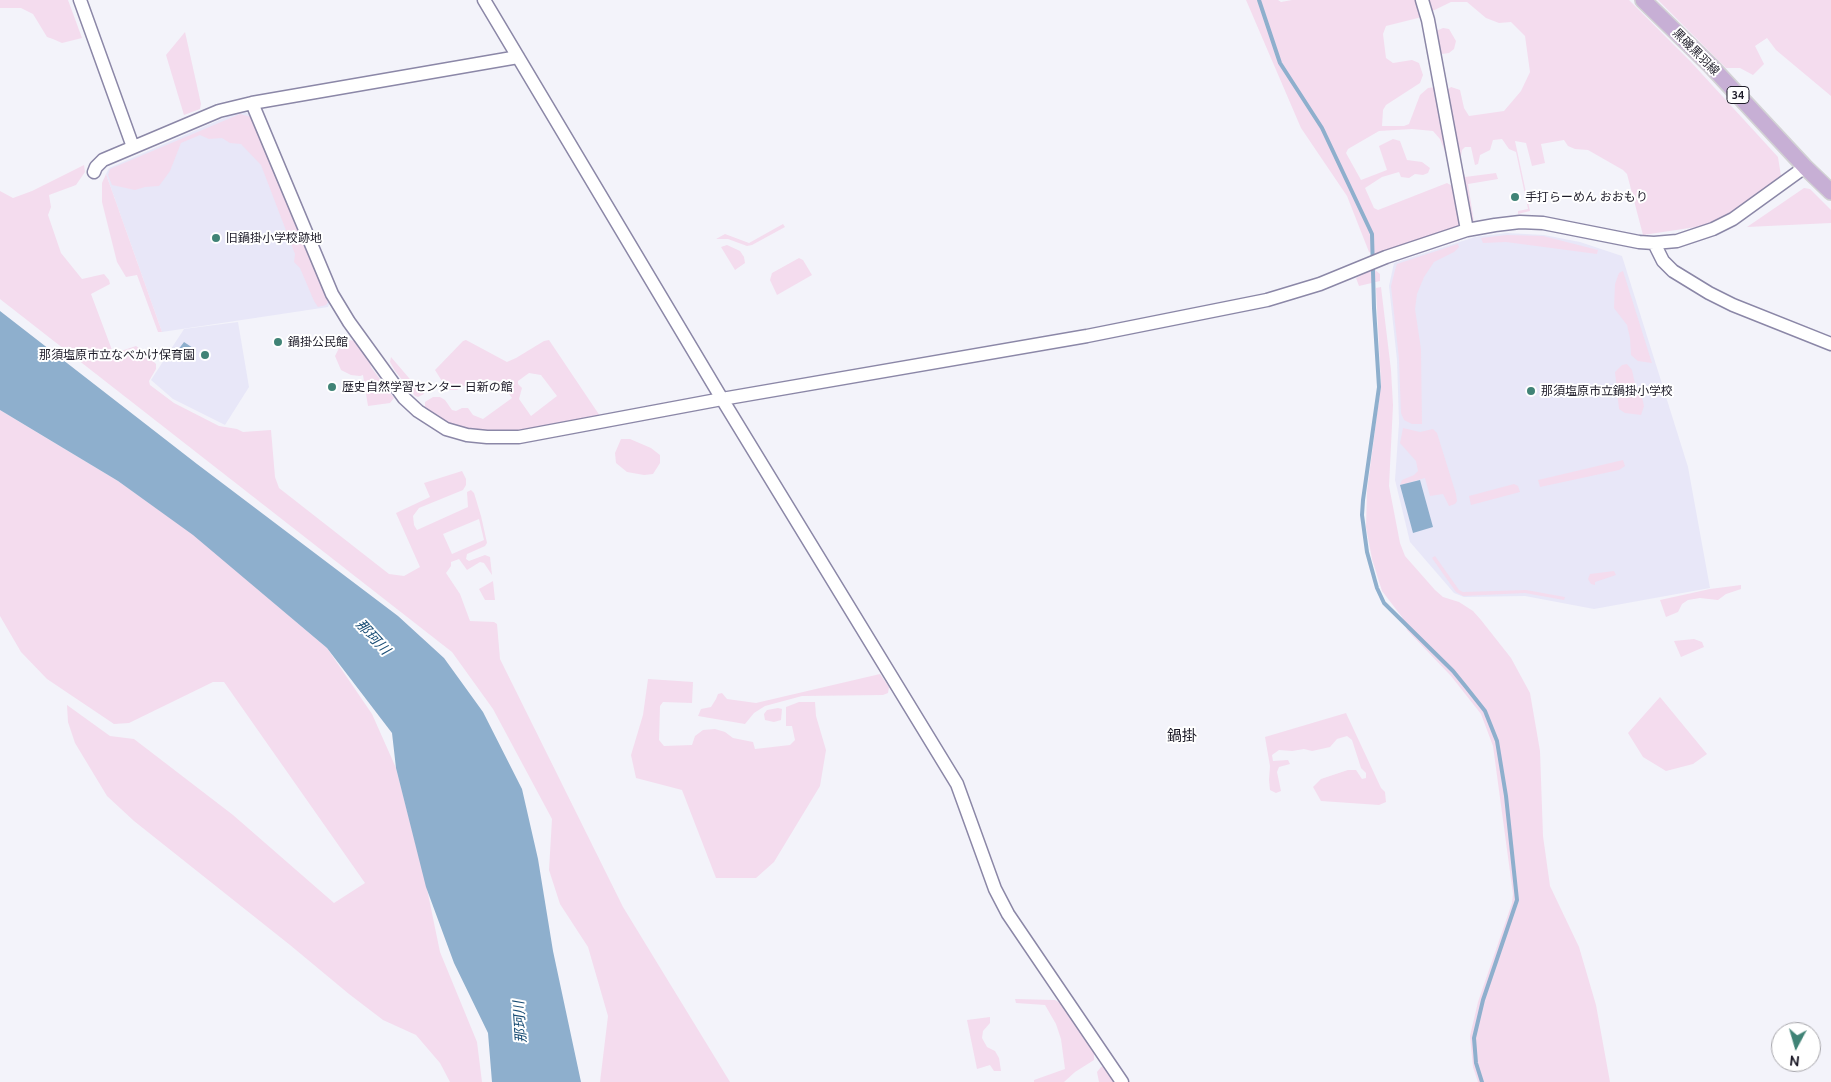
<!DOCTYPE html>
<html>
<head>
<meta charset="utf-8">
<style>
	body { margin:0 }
	#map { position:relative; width:1831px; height:1082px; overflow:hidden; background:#f3f3fa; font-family:Ubuntu,sans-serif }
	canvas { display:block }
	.north { position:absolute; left:1771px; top:1022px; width:50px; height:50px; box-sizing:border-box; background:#fff; border:1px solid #a5a4a9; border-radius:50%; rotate:186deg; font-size:14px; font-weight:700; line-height:20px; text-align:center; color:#1d1b28 }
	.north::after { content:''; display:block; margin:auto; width:18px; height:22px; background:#408376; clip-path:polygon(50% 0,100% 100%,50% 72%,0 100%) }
</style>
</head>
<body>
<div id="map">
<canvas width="1831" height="1082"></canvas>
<div class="north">N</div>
</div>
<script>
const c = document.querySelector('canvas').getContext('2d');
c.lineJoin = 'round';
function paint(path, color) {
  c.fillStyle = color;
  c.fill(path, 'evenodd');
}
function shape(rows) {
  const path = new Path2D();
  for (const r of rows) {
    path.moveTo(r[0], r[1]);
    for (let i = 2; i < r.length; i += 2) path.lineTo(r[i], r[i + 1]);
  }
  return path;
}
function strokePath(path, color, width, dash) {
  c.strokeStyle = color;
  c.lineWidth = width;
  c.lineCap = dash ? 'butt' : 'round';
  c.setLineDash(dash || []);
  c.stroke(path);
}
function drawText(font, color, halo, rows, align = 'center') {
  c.font = font + ' Ubuntu,"Noto Sans JP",sans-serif';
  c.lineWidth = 4;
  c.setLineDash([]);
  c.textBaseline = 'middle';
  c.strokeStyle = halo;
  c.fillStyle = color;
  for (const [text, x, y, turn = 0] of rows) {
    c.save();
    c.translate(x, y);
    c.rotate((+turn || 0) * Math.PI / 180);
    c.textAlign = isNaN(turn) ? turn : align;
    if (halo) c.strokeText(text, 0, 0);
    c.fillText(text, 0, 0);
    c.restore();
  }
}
paint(shape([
	[240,111,253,115,330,302,328,307,162,332,106,174,109,168],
	[1507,233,1544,235,1580,242,1622,256,1688,467,1710,588,1594,609,1525,596,1464,597,1454,593,1410,542,1395,480,1399,423,1397,360,1389,286,1394,263,1475,237],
	[238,322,249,387,225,425,173,399,151,380,184,329]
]), '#e8e7f8');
paint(shape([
	[0,0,68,0,82,38,62,43,53,39,47,37,33,14,21,8,0,8],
	[1246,0,1278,0,1281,2,1292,0,1629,0,1691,62,1778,157,1781,176,1772,185,1727,217,1703,226,1643,235,1627,174,1623,170,1588,150,1575,149,1568,146,1564,140,1541,144,1545,163,1532,166,1526,143,1515,141,1530,211,1518,214,1518,211,1528,209,1516,152,1509,149,1502,139,1493,140,1490,150,1480,155,1478,164,1475,165,1471,147,1465,147,1462,150,1461,156,1459,157,1447,90,1451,87,1460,90,1464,108,1469,116,1504,111,1521,91,1530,72,1525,36,1511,22,1499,23,1486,18,1467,2,1451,2,1418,18,1386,26,1383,34,1386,58,1393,63,1412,60,1419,63,1423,75,1420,83,1386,105,1383,110,1382,126,1404,126,1409,124,1420,95,1428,88,1435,87,1448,154,1446,154,1440,139,1433,131,1412,129,1379,131,1348,149,1346,153,1361,180,1387,170,1379,146,1393,139,1400,141,1407,160,1422,162,1430,168,1428,173,1423,175,1415,174,1409,178,1401,177,1399,172,1382,177,1365,188,1374,208,1378,210,1447,183,1456,188,1463,225,1377,256,1369,252,1347,196,1301,128],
	[1658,0,1831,0,1831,96,1776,50,1767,38,1755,46,1764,64,1753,75,1740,68,1726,68],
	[1443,28,1449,29,1456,41,1454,49,1449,53,1442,54,1438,51,1434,32],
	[185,32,201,104,200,109,184,115,166,55],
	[240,114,251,117,328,302,326,305,318,307,314,301,300,268,294,262,295,254,261,165,241,144,230,143,222,138,209,139,200,135,181,143,170,171,159,186,145,187,135,190,112,185,108,175,110,169],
	[1461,162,1465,177,1496,173,1498,179,1468,184,1474,222,1469,219,1459,163],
	[84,165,85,172,76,185,49,195,51,207,48,215,61,253,82,279,104,274,109,280,110,284,91,294,112,350,118,352,136,346,142,350,156,364,156,369,149,381,150,385,174,403,219,426,237,429,243,432,271,430,275,477,279,488,389,574,404,576,420,567,396,513,430,497,424,483,462,471,466,479,466,485,463,490,419,508,413,516,414,525,417,530,468,507,467,492,471,490,474,493,481,516,487,543,485,546,467,554,466,559,469,561,485,555,490,557,492,575,484,563,480,562,467,570,459,559,451,562,451,566,446,573,460,594,470,621,494,622,497,624,500,659,623,907,730,1082,600,1082,608,1016,588,947,560,904,549,870,552,819,493,709,452,652,0,299,0,191,13,198,32,191],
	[479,519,484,540,452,554,443,534],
	[106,174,162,332,158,332,137,275,126,277,117,262,102,202,102,183],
	[1804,188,1810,189,1831,210,1831,223,1747,227],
	[783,224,785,227,752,245,747,246,728,239,716,239,725,234,749,243],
	[1507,235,1543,236,1598,250,1597,254,1506,242,1483,243,1481,238],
	[1458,244,1459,247,1454,252,1434,262,1424,277,1417,294,1415,309,1421,349,1422,424,1412,424,1404,420,1401,413,1399,359,1391,286,1395,270,1397,264],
	[727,245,740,251,744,257,745,263,735,270,721,247],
	[799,258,803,260,812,275,777,295,770,280,772,273],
	[1374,269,1380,274,1380,281,1359,286,1356,278],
	[1623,271,1652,363,1638,361,1631,355,1630,338,1627,325,1614,308,1615,284,1619,273],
	[1381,287,1391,370,1393,405,1389,486,1400,543,1405,556,1435,590,1443,597,1459,602,1473,611,1481,620,1511,658,1530,693,1540,751,1543,836,1550,886,1579,947,1596,1005,1610,1082,1478,1082,1473,1067,1470,1036,1478,1002,1512,903,1513,894,1493,746,1481,714,1451,676,1407,630,1402,617,1382,591,1372,559,1366,527,1367,491,1381,384,1376,288],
	[349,340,356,341,369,357,371,367,394,398,390,403,368,406,363,375,360,376,351,375,341,370,335,356,340,346],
	[466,340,507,362,516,358,544,341,549,340,600,416,516,434,469,429,446,423,425,408,425,402,433,397,440,397,445,400,452,410,456,411,462,408,468,408,473,415,483,419,512,398,502,384,491,380,476,381,471,385,463,386,457,390,448,390,445,386,435,370,463,341],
	[529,373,541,375,557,396,531,416,519,399,522,388,518,384,518,381],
	[391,357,415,385,419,387,424,394,418,397,415,396,395,371,390,362],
	[1627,364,1632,370,1635,384,1641,393,1644,406,1641,415,1625,413,1619,409,1615,372,1622,365],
	[0,410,118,481,193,534,327,648,372,714,396,768,426,884,440,952,477,1042,482,1082,450,1082,440,1063,416,1035,383,1020,349,994,290,945,134,821,107,796,75,743,68,722,67,705,110,736,134,739,233,815,334,903,365,883,224,682,213,682,129,723,114,724,47,679,21,652,0,616],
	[1403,428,1420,432,1433,429,1437,433,1456,494,1457,501,1455,504,1449,506,1443,494,1430,496,1425,478,1400,485,1402,480,1414,475,1418,471,1416,461,1400,443],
	[621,439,630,439,651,448,660,455,660,463,653,474,644,475,627,472,616,463,615,453],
	[1623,460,1625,466,1619,470,1540,487,1538,480],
	[1514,484,1518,486,1520,492,1471,505,1469,496],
	[1435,556,1459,590,1463,592,1526,590,1565,597,1564,600,1525,593,1463,596,1456,592,1432,558],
	[1614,571,1616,575,1595,582,1595,585,1591,584,1588,579,1590,574],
	[493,581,495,600,485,600,479,589],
	[1741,585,1741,589,1726,594,1718,600,1700,598,1688,600,1682,604,1678,612,1666,617,1660,600,1710,589],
	[1694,639,1702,642,1704,647,1681,657,1674,641],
	[880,674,889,687,888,693,883,695,802,696,765,706,754,713,745,724,698,716,701,709,711,707,716,699,718,694,722,693,727,699,756,703],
	[648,679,693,682,692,703,663,702,660,706,659,740,664,746,692,745,695,736,703,730,715,729,725,732,733,738,753,742,755,749,790,745,795,740,792,726,786,726,786,707,799,702,815,702,816,716,826,750,820,786,774,862,756,878,716,878,682,790,636,778,631,755,643,715],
	[1660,697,1707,754,1693,764,1666,771,1643,757,1628,733],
	[778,708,782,709,781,720,774,722,765,720,764,714,767,710],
	[1346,713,1381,788,1385,792,1386,802,1379,805,1321,801,1313,787,1321,779,1348,770,1356,770,1362,779,1366,778,1366,773,1361,768,1352,740,1347,736,1337,739,1330,747,1312,751,1304,749,1292,751,1279,750,1272,755,1273,761,1288,760,1290,764,1279,767,1277,772,1281,791,1276,793,1270,790,1269,780,1270,766,1265,737],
	[1015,999,1055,1000,1060,1003,1094,1051,1094,1060,1075,1072,1064,1082,1034,1082,1034,1080,1065,1069,1061,1039,1056,1024,1045,1005,1016,1003],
	[990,1017,990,1023,983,1031,982,1038,987,1047,995,1051,999,1058,1001,1071,994,1071,990,1065,977,1069,967,1020],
	[1106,1065,1119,1082,1099,1082,1097,1072,1101,1067]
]), '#f4dcee');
paint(shape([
	[0,311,197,464,398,616,444,658,483,712,522,789,538,859,553,951,581,1082,492,1082,488,1033,454,963,426,887,396,768,392,733,327,648,193,535,118,481,0,410],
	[184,342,193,348,184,360,175,354],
	[1420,480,1433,527,1413,533,1400,485]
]), '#8eafcd');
strokePath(shape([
	[1259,0,1280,63,1322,128,1372,234,1374,308,1379,387,1363,500,1362,515,1367,552,1377,588,1384,603,1453,671,1466,687,1485,711,1497,741,1506,796,1517,900,1483,1000,1474,1038,1476,1063,1482,1082]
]), '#8eafcd', 4);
const minor = shape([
	[80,0,133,147],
	[484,0,722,399,957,784,995,889,1008,914,1122,1082],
	[1422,0,1428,20,1467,230],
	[252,103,332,294,349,322,404,398,418,411,446,429,467,435,487,437,519,437,722,399,1087,336,1267,300,1320,284,1386,257,1467,230,1495,225,1520,222,1543,223,1639,242,1654,243,1677,241,1713,229,1733,219,1805,167],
	[94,172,96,167,103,160,219,111,252,103,518,57],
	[1654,243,1663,261,1673,271,1709,293,1733,305,1831,344]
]);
const major = shape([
	[1643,0,1711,66,1805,167,1831,192]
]);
strokePath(minor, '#8b87a7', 15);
strokePath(major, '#d2d1d4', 18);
strokePath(minor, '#fff', 12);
strokePath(major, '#c7afd5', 15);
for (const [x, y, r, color] of [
	[1515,197,5,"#408376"],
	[216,238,5,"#408376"],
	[278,342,5,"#408376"],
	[205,355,5,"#408376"],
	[332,387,5,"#408376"],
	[1531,391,5,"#408376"]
]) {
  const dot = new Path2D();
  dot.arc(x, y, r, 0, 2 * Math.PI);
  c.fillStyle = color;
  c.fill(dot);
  strokePath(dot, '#fff', 2);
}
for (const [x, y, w] of [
	[1738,95,22]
]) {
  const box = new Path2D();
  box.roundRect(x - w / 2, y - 8.5, w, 17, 4);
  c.fillStyle = '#fff';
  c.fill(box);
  strokePath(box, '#1d1b28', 1);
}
drawText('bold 11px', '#1d1b28', null, [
	["34",1738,95]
]);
drawText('12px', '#1d1b28', '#fff', [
	["黒磯黒羽線",1696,52,45]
]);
drawText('12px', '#1d1b28', '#fff', [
	["手打らーめん おおもり",1525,197],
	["旧鍋掛小学校跡地",226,238],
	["鍋掛公民館",288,342],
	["那須塩原市立なべかけ保育園",195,355,"right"],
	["歴史自然学習センター 日新の館",342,387],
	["那須塩原市立鍋掛小学校",1541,391]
], 'left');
drawText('italic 14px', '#194d75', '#fff', [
	["那珂川",373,637,47],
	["那珂川",520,1022,-94]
]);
drawText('15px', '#1d1b28', '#fff', [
	["鍋掛",1182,736]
]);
</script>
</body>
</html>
